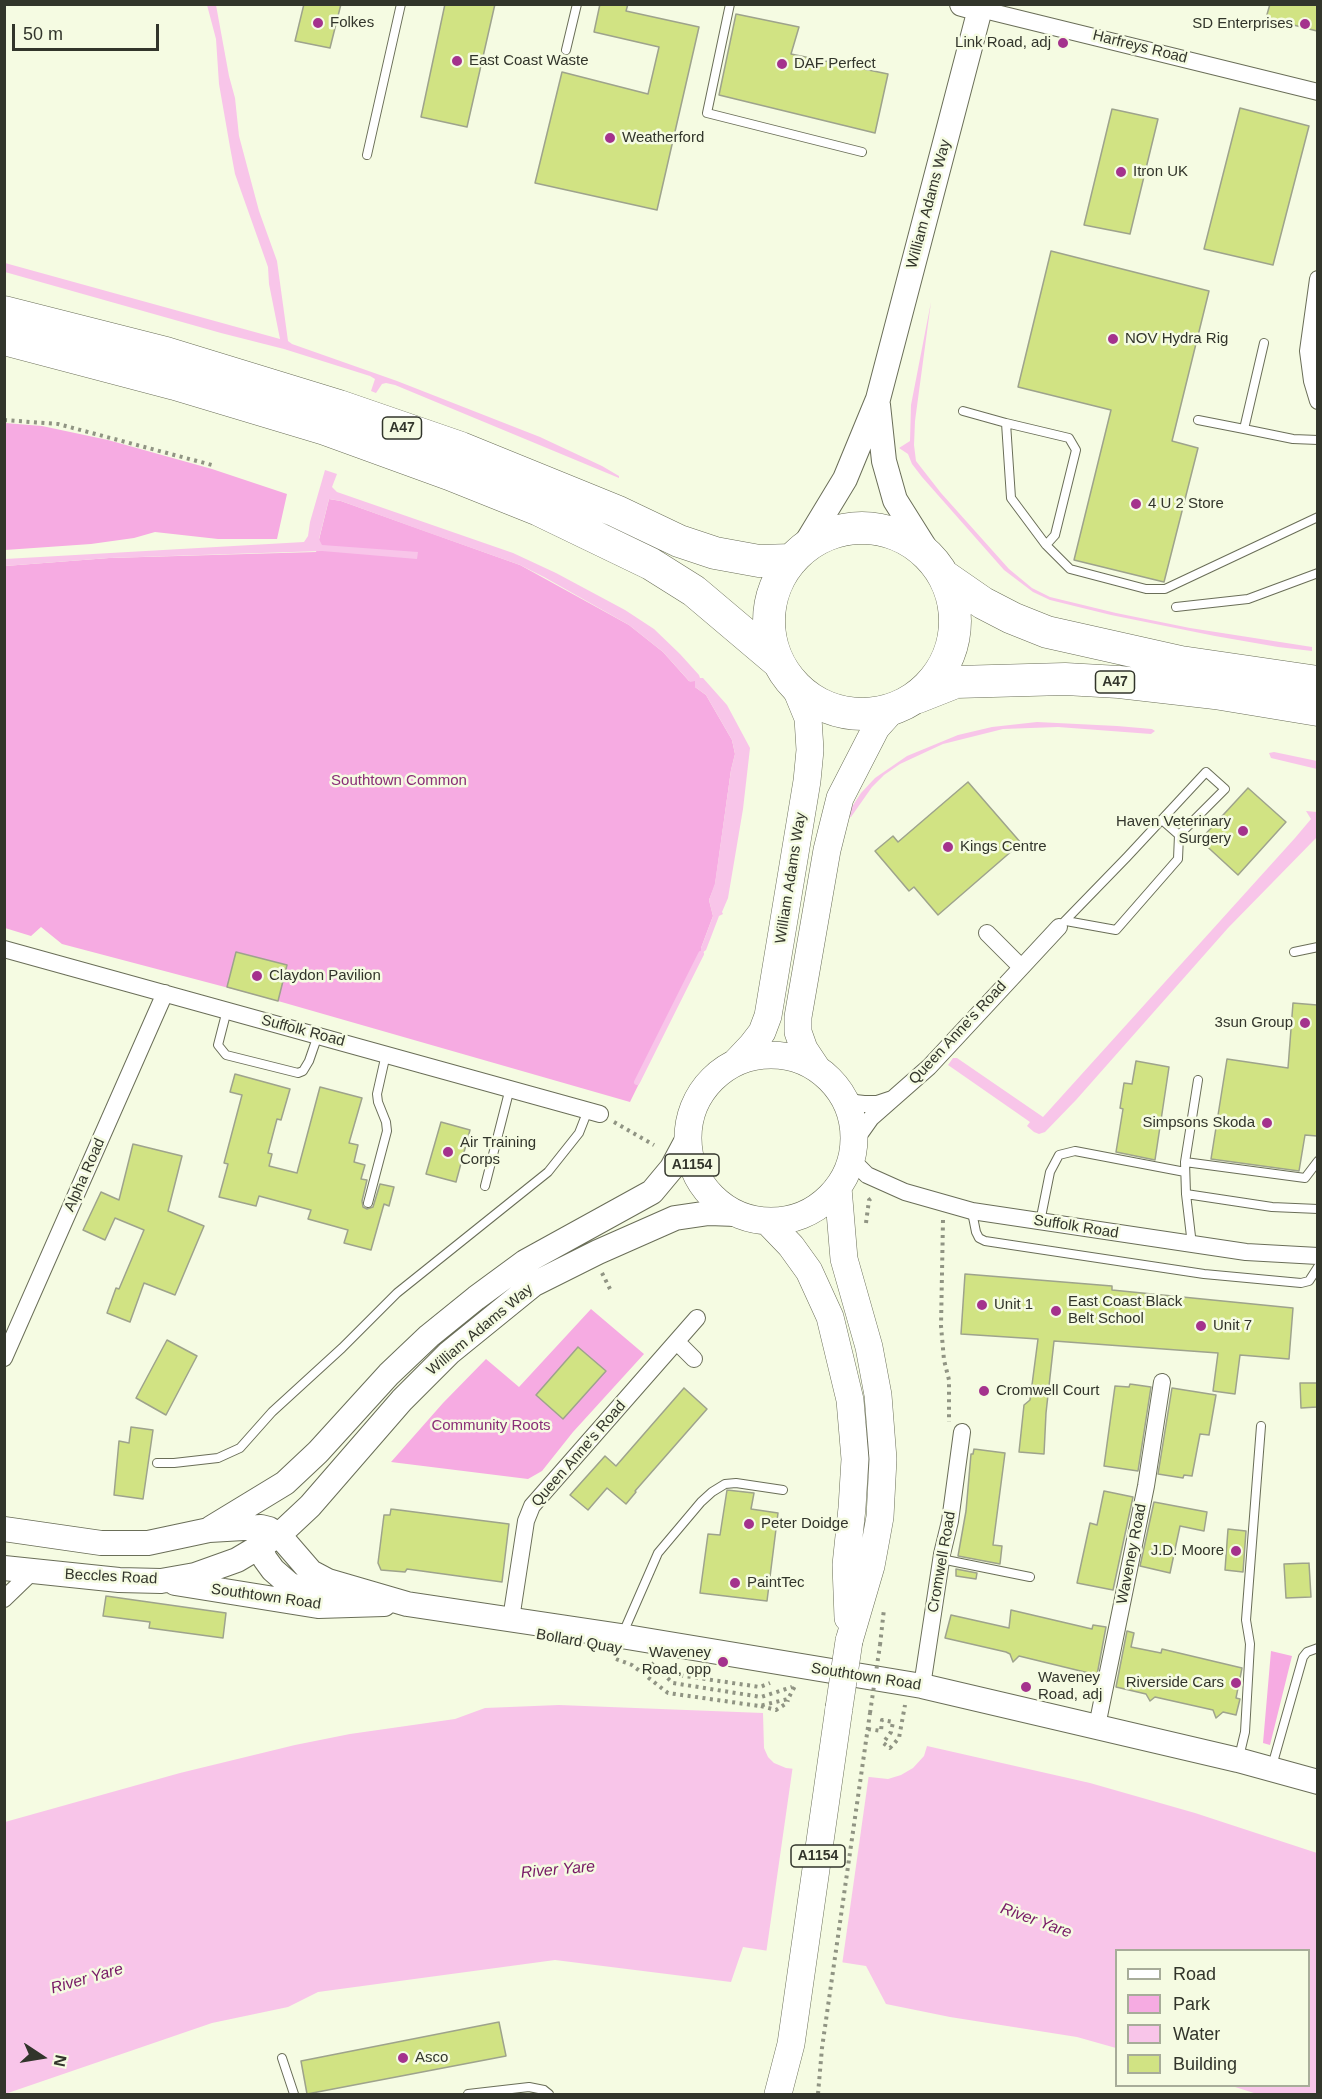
<!DOCTYPE html>
<html>
<head>
<meta charset="utf-8">
<style>
	body { margin:0 }
	#map { position:relative; width:1322px; height:2099px; overflow:hidden; background:#f5fbe2; font-family:Helvetica,sans-serif }
	canvas { display:block }
	.frame { position:absolute; inset:0; border:6px solid #32352b; pointer-events:none }
	.legend { position:absolute; left:1115px; top:1949px; width:195px; height:138px; box-sizing:border-box; background:#f5fbe2; border:2px solid #a7ac99; margin:0; padding:8px 10px; list-style:none; font-size:18px; color:#32352b }
	.legend li { display:flex; align-items:center; gap:12px; height:30px }
	.legend b { width:30px; border:2px solid #a7ac99 }
	.north { position:absolute; left:12px; top:2027px; width:60px; height:60px; -webkit-text-stroke:4px #f5fbe2; paint-order:stroke; rotate:102deg; font-size:16px; font-weight:700; line-height:24px; text-align:center; color:#32352b }
	.north::after { content:''; display:block; margin:auto; width:21px; height:27px; background:#32352b; clip-path:polygon(50% 0,100% 100%,50% 72%,0 100%) }
	.scale { position:absolute; left:12px; top:24px; width:147px; height:27px; box-sizing:border-box; border:3px solid #32352b; border-top:0; padding-left:8px; font-size:18px; line-height:21px; white-space:nowrap; color:#32352b; -webkit-text-stroke:4px #f5fbe2; paint-order:stroke }
</style>
</head>
<body>
<div id="map">
<canvas width="1322" height="2099"></canvas>
<div class="frame"></div>
<ul class="legend">
<li><b style="height:8px;background:#fff"></b>Road</li>
<li><b style="height:16px;background:#f6abe2"></b>Park</li>
<li><b style="height:16px;background:#f8c5e9"></b>Water</li>
<li><b style="height:16px;background:#d1e383"></b>Building</li>
</ul>
<div class="north">N</div>
<div class="scale">50 m</div>
</div>
<script>
const c = document.querySelector('canvas').getContext('2d');
c.lineJoin = 'round';
function paint(path, color) {
  c.fillStyle = color;
  c.fill(path, 'evenodd');
}
function shape(rows) {
  const path = new Path2D();
  for (const r of rows) {
    if (r.length === 3) {
      path.moveTo(r[0] + r[2], r[1]);
      path.arc(r[0], r[1], r[2], 0, 2 * Math.PI);
      continue;
    }
    path.moveTo(r[0], r[1]);
    for (let i = 2; i < r.length; i += 2) path.lineTo(r[i], r[i + 1]);
  }
  return path;
}
function strokePath(path, color, width, dash) {
  c.strokeStyle = color;
  c.lineWidth = width;
  c.lineCap = dash ? 'butt' : 'round';
  c.setLineDash(dash || []);
  c.stroke(path);
}
function drawText(font, color, halo, rows, align = 'center') {
  c.font = font + ' Helvetica,sans-serif';
  c.lineWidth = 5;
  c.setLineDash([]);
  c.textBaseline = 'middle';
  c.strokeStyle = halo;
  c.fillStyle = color;
  for (const [text, x, y, turn = 0] of rows) {
    c.save();
    c.translate(x, y);
    c.rotate((+turn || 0) * Math.PI / 180);
    c.textAlign = isNaN(turn) ? turn : align;
    if (halo) c.strokeText(text, 0, 0);
    c.fillText(text, 0, 0);
    c.restore();
  }
}
paint(shape([
	[5,423,42,426,108,440,212,469,287,494,277,539,218,539,155,532,134,538,91,544,5,550],
	[329,499,341,501,520,565,629,625,663,652,689,681,695,680,695,687,706,695,732,740,735,754,731,770,715,885,709,900,713,916,701,948,701,957,630,1102,278,1001,62,944,41,927,31,936,5,928,5,566,109,558,316,552],
	[591,1309,644,1354,573,1432,542,1471,528,1479,391,1462,443,1403,486,1359,519,1387],
	[1271,1651,1292,1656,1270,1745,1263,1743]
]), '#f6abe2');
paint(shape([
	[207,5,216,5,229,76,235,98,239,136,259,211,277,261,288,341,292,344,397,381,540,437,602,466,619,476,619,478,395,385,386,383,382,384,376,393,371,391,375,379,370,376,284,349,221,333,5,272,5,263,280,339,269,284,268,267,235,174,230,147,219,84,216,39],
	[931,302,915,421,914,445,916,461,941,493,1009,569,1032,588,1050,597,1116,613,1190,628,1312,647,1312,651,1278,647,1215,636,1111,615,1050,600,1033,592,1004,570,922,477,912,464,908,454,899,448,910,441,911,405],
	[325,470,337,474,332,487,337,492,513,553,556,573,625,610,654,629,680,654,699,675,700,678,703,678,727,705,750,748,743,809,728,898,722,912,723,914,719,916,706,950,701,954,701,948,713,916,709,900,715,883,731,770,735,754,732,740,706,695,695,687,695,681,690,682,663,652,629,625,544,577,520,565,421,530,341,501,329,499,319,539,322,545,418,552,417,559,322,551,109,558,5,566,5,559,304,542,308,536,310,522],
	[1037,722,1117,726,1152,729,1155,731,1151,734,1058,727,1003,729,943,744,900,764,884,775,872,787,851,817,846,816,861,793,875,778,907,756,958,735,992,727],
	[1274,752,1317,761,1317,769,1271,758,1269,753],
	[1306,811,1317,812,1317,837,1228,928,1076,1100,1045,1132,1039,1134,1034,1132,1027,1126,1030,1122,948,1065,953,1058,957,1058,1043,1117,1295,838,1311,819],
	[559,1705,763,1713,764,1748,768,1757,774,1763,786,1768,888,1779,901,1775,913,1768,924,1756,927,1746,1090,1783,1195,1813,1317,1853,1317,2094,1257,2094,1232,2086,1308,2086,1308,1950,1116,1950,1116,2048,1077,2037,950,2017,886,2004,866,1966,743,1947,731,1982,555,1960,318,1992,288,2007,212,2023,5,2094,5,1822,180,1773,295,1745,350,1734,455,1719,485,1708]
]), '#f8c5e9');
paint(shape([
	[793,1765,869,1774,842,1965,766,1954]
]), '#f5fbe2');
strokePath(shape([
	[637,1082,701,954]
]), '#f8c5e9', 6);
const building = shape([
	[304,4,341,4,330,48,295,41,304,4],
	[445,4,495,4,467,127,421,117,445,4],
	[600,4,628,4,626,11,699,27,657,210,535,183,562,72,648,94,659,47,594,32,600,4],
	[1270,4,1317,4,1317,31,1266,18,1270,4],
	[736,14,799,27,791,54,888,74,875,133,719,95,736,14],
	[1240,108,1309,126,1273,265,1204,249,1240,108],
	[1112,109,1158,119,1130,234,1084,225,1112,109],
	[1051,251,1209,291,1172,441,1198,448,1164,582,1074,560,1111,410,1018,387,1051,251],
	[968,782,1021,843,938,915,914,887,909,891,875,851,893,836,898,842,968,782],
	[1248,788,1286,822,1238,875,1200,840,1248,788],
	[236,952,287,965,278,1001,227,987,236,952],
	[1293,1003,1317,1005,1317,1136,1305,1135,1299,1171,1211,1159,1227,1059,1288,1068,1293,1003],
	[1136,1061,1169,1067,1155,1160,1116,1152,1123,1109,1120,1108,1124,1083,1132,1084,1136,1061],
	[235,1074,290,1089,281,1120,277,1119,268,1153,272,1154,269,1166,297,1173,320,1087,362,1098,349,1143,358,1145,354,1162,365,1165,361,1179,367,1180,362,1201,363,1207,367,1209,373,1207,380,1184,394,1187,389,1206,384,1204,371,1250,344,1243,348,1230,308,1219,311,1210,259,1196,256,1206,219,1197,228,1164,224,1163,242,1095,230,1092,235,1074],
	[441,1122,470,1130,456,1182,426,1174,441,1122],
	[133,1144,182,1156,168,1211,204,1226,175,1295,144,1283,130,1322,107,1313,116,1288,119,1289,144,1230,115,1218,105,1240,83,1230,101,1192,119,1200,133,1144],
	[965,1274,1112,1286,1112,1290,1293,1308,1289,1359,1240,1355,1235,1394,1213,1391,1218,1353,1054,1341,1046,1413,1044,1454,1019,1452,1024,1405,1030,1400,1038,1339,961,1334,965,1274],
	[167,1340,197,1356,166,1415,136,1398,167,1340],
	[578,1347,606,1371,563,1419,536,1395,578,1347],
	[1300,1383,1317,1383,1317,1407,1301,1408,1300,1383],
	[1130,1384,1151,1387,1138,1471,1104,1466,1115,1386,1129,1387,1130,1384],
	[684,1388,707,1409,635,1491,636,1492,626,1504,607,1488,588,1510,570,1495,605,1456,616,1466,684,1388],
	[1172,1388,1216,1395,1209,1435,1200,1434,1192,1476,1184,1475,1183,1478,1158,1474,1172,1388],
	[131,1427,153,1430,143,1499,114,1495,119,1441,129,1443,131,1427],
	[974,1449,1005,1453,993,1545,1002,1546,1000,1564,958,1556,966,1511,971,1454,973,1454,974,1449],
	[727,1490,754,1493,751,1509,778,1513,767,1601,700,1593,708,1534,720,1535,727,1490],
	[1104,1491,1133,1497,1113,1590,1077,1583,1090,1523,1097,1525,1104,1491],
	[1154,1502,1207,1512,1204,1531,1180,1526,1170,1573,1140,1566,1154,1502],
	[391,1509,509,1524,502,1582,407,1569,405,1572,381,1570,378,1563,384,1515,390,1515,391,1509],
	[1228,1529,1246,1531,1243,1572,1225,1570,1228,1529],
	[1309,1563,1311,1597,1286,1598,1284,1564,1309,1563],
	[956,1569,977,1573,976,1579,956,1576,956,1569],
	[106,1596,226,1613,223,1638,149,1628,150,1622,103,1616,106,1596],
	[1011,1610,1092,1629,1093,1625,1106,1627,1097,1675,1019,1656,1013,1662,1010,1654,1006,1652,945,1638,951,1615,1009,1628,1011,1610],
	[1127,1631,1134,1633,1131,1647,1161,1653,1162,1649,1242,1668,1236,1698,1240,1699,1236,1715,1223,1712,1216,1718,1213,1710,1155,1697,1150,1701,1146,1694,1116,1687,1127,1631],
	[499,2022,506,2056,307,2094,301,2061,499,2022]
]);
paint(building, '#d1e383');
strokePath(building, '#9ea38c', 1.5);
const lane = shape([
	[730,4,707,113,862,152],
	[566,50,577,4],
	[367,155,401,4],
	[1264,343,1244,429,1293,439,1318,440],
	[963,411,1006,423],
	[1198,420,1244,429],
	[1046,545,1055,535,1076,450,1069,438,1006,423,1011,498,1046,545,1070,569,1146,589,1165,589,1318,517],
	[1176,607,1248,599,1318,573],
	[1162,820,1179,835],
	[1059,927,1127,857,1206,772,1225,789,1179,835,1178,859,1116,930,1066,921],
	[1294,952,1318,947],
	[227,1010,218,1045,226,1055,298,1073,303,1071,309,1061,318,1035],
	[1185,1162,1305,1178,1318,1161],
	[485,1186,510,1088],
	[1186,1194,1272,1207,1318,1209],
	[368,1203,387,1131,386,1122,378,1102,377,1094,386,1054],
	[972,1212,976,1232,979,1238,985,1241,1204,1274,1301,1283,1309,1281,1318,1267],
	[1040,1222,1050,1172,1059,1155,1075,1151,1185,1172],
	[1192,1245,1186,1194,1185,1162,1198,1080],
	[157,1463,174,1463,218,1458,240,1448,272,1412,342,1348,397,1293,548,1172,579,1133,588,1110],
	[941,1559,1030,1577],
	[623,1633,658,1553,701,1502,712,1492,725,1484,736,1483,783,1490],
	[1239,1757,1245,1732,1250,1644,1246,1620,1261,1426],
	[1272,1766,1303,1657,1307,1652,1318,1648],
	[282,2058,294,2094],
	[468,2094,529,2087,544,2090,549,2094]
]);
const street = shape([
	[980,9,1318,92],
	[1318,279,1308,351,1312,381,1318,401],
	[987,933,1021,967],
	[4,949,600,1114],
	[843,1095,855,1103,864,1104,877,1104,892,1099],
	[854,1142,871,1118,929,1067,1059,927],
	[853,1153,857,1165,867,1175,905,1192,972,1211,1246,1252,1318,1256],
	[677,1342,694,1359],
	[4,1358,165,993],
	[4,1599,33,1571],
	[511,1619,526,1521,532,1506,697,1318],
	[922,1686,942,1554,950,1521,962,1432],
	[1097,1726,1146,1486,1162,1382]
]);
const secondary = shape([
	[878,405,884,461,895,500,932,559],
	[802,550,845,479,878,399,980,9,962,4],
	[211,1528,285,1483,318,1452,389,1374,429,1336,476,1298,525,1262,652,1192,672,1168,687,1140],
	[4,1529,101,1543,148,1543,209,1530,261,1527,269,1529,279,1535,311,1572,328,1581,407,1604,621,1636,922,1686,1238,1760,1318,1782],
	[261,1532,260,1547,265,1559,273,1570,289,1584,307,1593,324,1596],
	[4,1568,119,1580,161,1581,195,1575,237,1560,279,1535,310,1506,402,1400,449,1353,534,1284,598,1252,675,1218,709,1213,736,1214],
	[175,1583,318,1606,384,1604]
]);
const primary = shape([
	[771,1138,83],
	[735,1063,752,1045,762,1032,768,1016,807,781,810,750,808,718,794,684],
	[816,1067,804,1049,798,1032,798,1017,827,850,840,798,876,728,894,708],
	[838,1188,844,1259,869,1347,878,1395,883,1459,880,1517,871,1566,849,1641],
	[767,1221,791,1246,809,1271,830,1317,850,1400,855,1459,852,1508,846,1565,848,1618],
	[778,2094,791,2044,839,1708]
]);
const highway = shape([
	[4,312,166,353,339,406,461,448,616,511,679,541,715,553,759,561,792,560],
	[4,339,175,384,325,429,449,474,539,510,651,564,694,591,778,662],
	[862,621,93],
	[944,576,983,603,1012,618,1047,632,1181,662,1318,682],
	[918,697,956,682,1065,679,1119,682,1215,693,1318,710]
]);
strokePath(lane, '#6a6e58', 10);
strokePath(street, '#6a6e58', 18);
strokePath(secondary, '#6a6e58', 26);
strokePath(primary, '#6a6e58', 28);
strokePath(highway, '#6a6e58', 33);
strokePath(shape([
	[4,420,58,424,212,465],
	[614,1122,654,1145],
	[943,1220,941,1326,944,1360,949,1380,949,1422],
	[866,1223,869,1200,873,1197],
	[602,1273,610,1289],
	[880,1645,884,1609],
	[616,1659,632,1665,668,1693,759,1706,788,1699,795,1686],
	[651,1663,673,1683,761,1697,792,1687],
	[669,1666,678,1675,760,1687,770,1683],
	[761,1706,776,1710,787,1703,788,1700],
	[868,1729,881,1731,882,1720,893,1722,891,1732,883,1743,890,1748,899,1738,905,1705],
	[818,2094,822,2048,870,1713]
]), '#909483', 4, [3, 4.5]);
strokePath(lane, '#fff', 8);
strokePath(street, '#fff', 16);
strokePath(secondary, '#fff', 24);
strokePath(primary, '#fff', 27);
strokePath(highway, '#fff', 32);
const primaryBridge = shape([
	[839,1708,849,1641]
]);
strokePath(primaryBridge, '#6a6e58', 28, []);
strokePath(shape([
	[870,1713,880,1645]
]), '#909483', 4, [3, 4.5]);
strokePath(primaryBridge, '#fff', 27);
for (const [x, y, r, color] of [
	[318,23,6,"#a4328d"],
	[1305,24,6,"#a4328d"],
	[1063,43,6,"#a4328d"],
	[457,61,6,"#a4328d"],
	[782,64,6,"#a4328d"],
	[610,138,6,"#a4328d"],
	[1121,172,6,"#a4328d"],
	[1113,339,6,"#a4328d"],
	[1136,504,6,"#a4328d"],
	[1243,831,6,"#a4328d"],
	[948,847,6,"#a4328d"],
	[257,976,6,"#a4328d"],
	[1305,1023,6,"#a4328d"],
	[1267,1123,6,"#a4328d"],
	[448,1152,6,"#a4328d"],
	[982,1305,6,"#a4328d"],
	[1056,1311,6,"#a4328d"],
	[1201,1326,6,"#a4328d"],
	[984,1391,6,"#a4328d"],
	[749,1524,6,"#a4328d"],
	[1236,1551,6,"#a4328d"],
	[735,1583,6,"#a4328d"],
	[723,1662,6,"#a4328d"],
	[1236,1683,6,"#a4328d"],
	[1026,1687,6,"#a4328d"],
	[403,2058,6,"#a4328d"]
]) {
  const dot = new Path2D();
  dot.arc(x, y, r, 0, 2 * Math.PI);
  c.fillStyle = color;
  c.fill(dot);
  strokePath(dot, '#f5fbe2', 2);
}
for (const [x, y, w] of [
	[402,428,39],
	[1115,682,39],
	[692,1165,54],
	[818,1856,54]
]) {
  const box = new Path2D();
  box.roundRect(x - w / 2, y - 11, w, 22, 4.5);
  c.fillStyle = '#f5fbe2';
  c.fill(box);
  strokePath(box, '#32352b', 1.5);
}
drawText('bold 14px', '#32352b', null, [
	["A47",402,428],
	["A47",1115,682],
	["A1154",692,1165],
	["A1154",818,1856]
]);
drawText('15px', '#32352b', '#f5fbe2', [
	["Folkes",330,23],
	["SD Enterprises",1293,24,"right"],
	["Link Road, adj",1051,43,"right"],
	["East Coast Waste",469,61],
	["DAF Perfect",794,64],
	["Weatherford",622,138],
	["Itron UK",1133,172],
	["NOV Hydra Rig",1125,339],
	["4 U 2 Store",1148,504],
	["Haven Veterinary",1231,822,"right"],
	["Surgery",1231,839,"right"],
	["Kings Centre",960,847],
	["Claydon Pavilion",269,976],
	["3sun Group",1293,1023,"right"],
	["Simpsons Skoda",1255,1123,"right"],
	["Air Training",460,1143],
	["Corps",460,1160],
	["East Coast Black",1068,1302],
	["Belt School",1068,1319],
	["Unit 1",994,1305],
	["Unit 7",1213,1326],
	["Cromwell Court",996,1391],
	["Peter Doidge",761,1524],
	["J.D. Moore",1224,1551,"right"],
	["PaintTec",747,1583],
	["Waveney",711,1653,"right"],
	["Road, opp",711,1670,"right"],
	["Waveney",1038,1678],
	["Road, adj",1038,1695],
	["Riverside Cars",1224,1683,"right"],
	["Asco",415,2058]
], 'left');
drawText('15px', '#32352b', '#f5fbe2', [
	["Harfreys Road",1140,47,14],
	["William Adams Way",929,204,-75],
	["William Adams Way",791,878,-81],
	["Suffolk Road",303,1031,15],
	["Queen Anne's Road",958,1033,-47],
	["Alpha Road",85,1175,-66],
	["Suffolk Road",1076,1227,9],
	["William Adams Way",480,1330,-40],
	["Queen Anne's Road",579,1454,-49],
	["Waveney Road",1132,1554,-79],
	["Cromwell Road",942,1562,-80],
	["Beccles Road",111,1577,3],
	["Southtown Road",266,1597,8],
	["Bollard Quay",579,1642,10],
	["Southtown Road",866,1677,9]
]);
drawText('15px', '#892d76', '#f5fbe2', [
	["Southtown Common",399,781],
	["Community Roots",491,1426]
]);
drawText('italic 16px', '#771965', '#f5fbe2', [
	["River Yare",558,1870,-5],
	["River Yare",1036,1921,20],
	["River Yare",87,1979,-16]
]);
</script>
</body>
</html>
